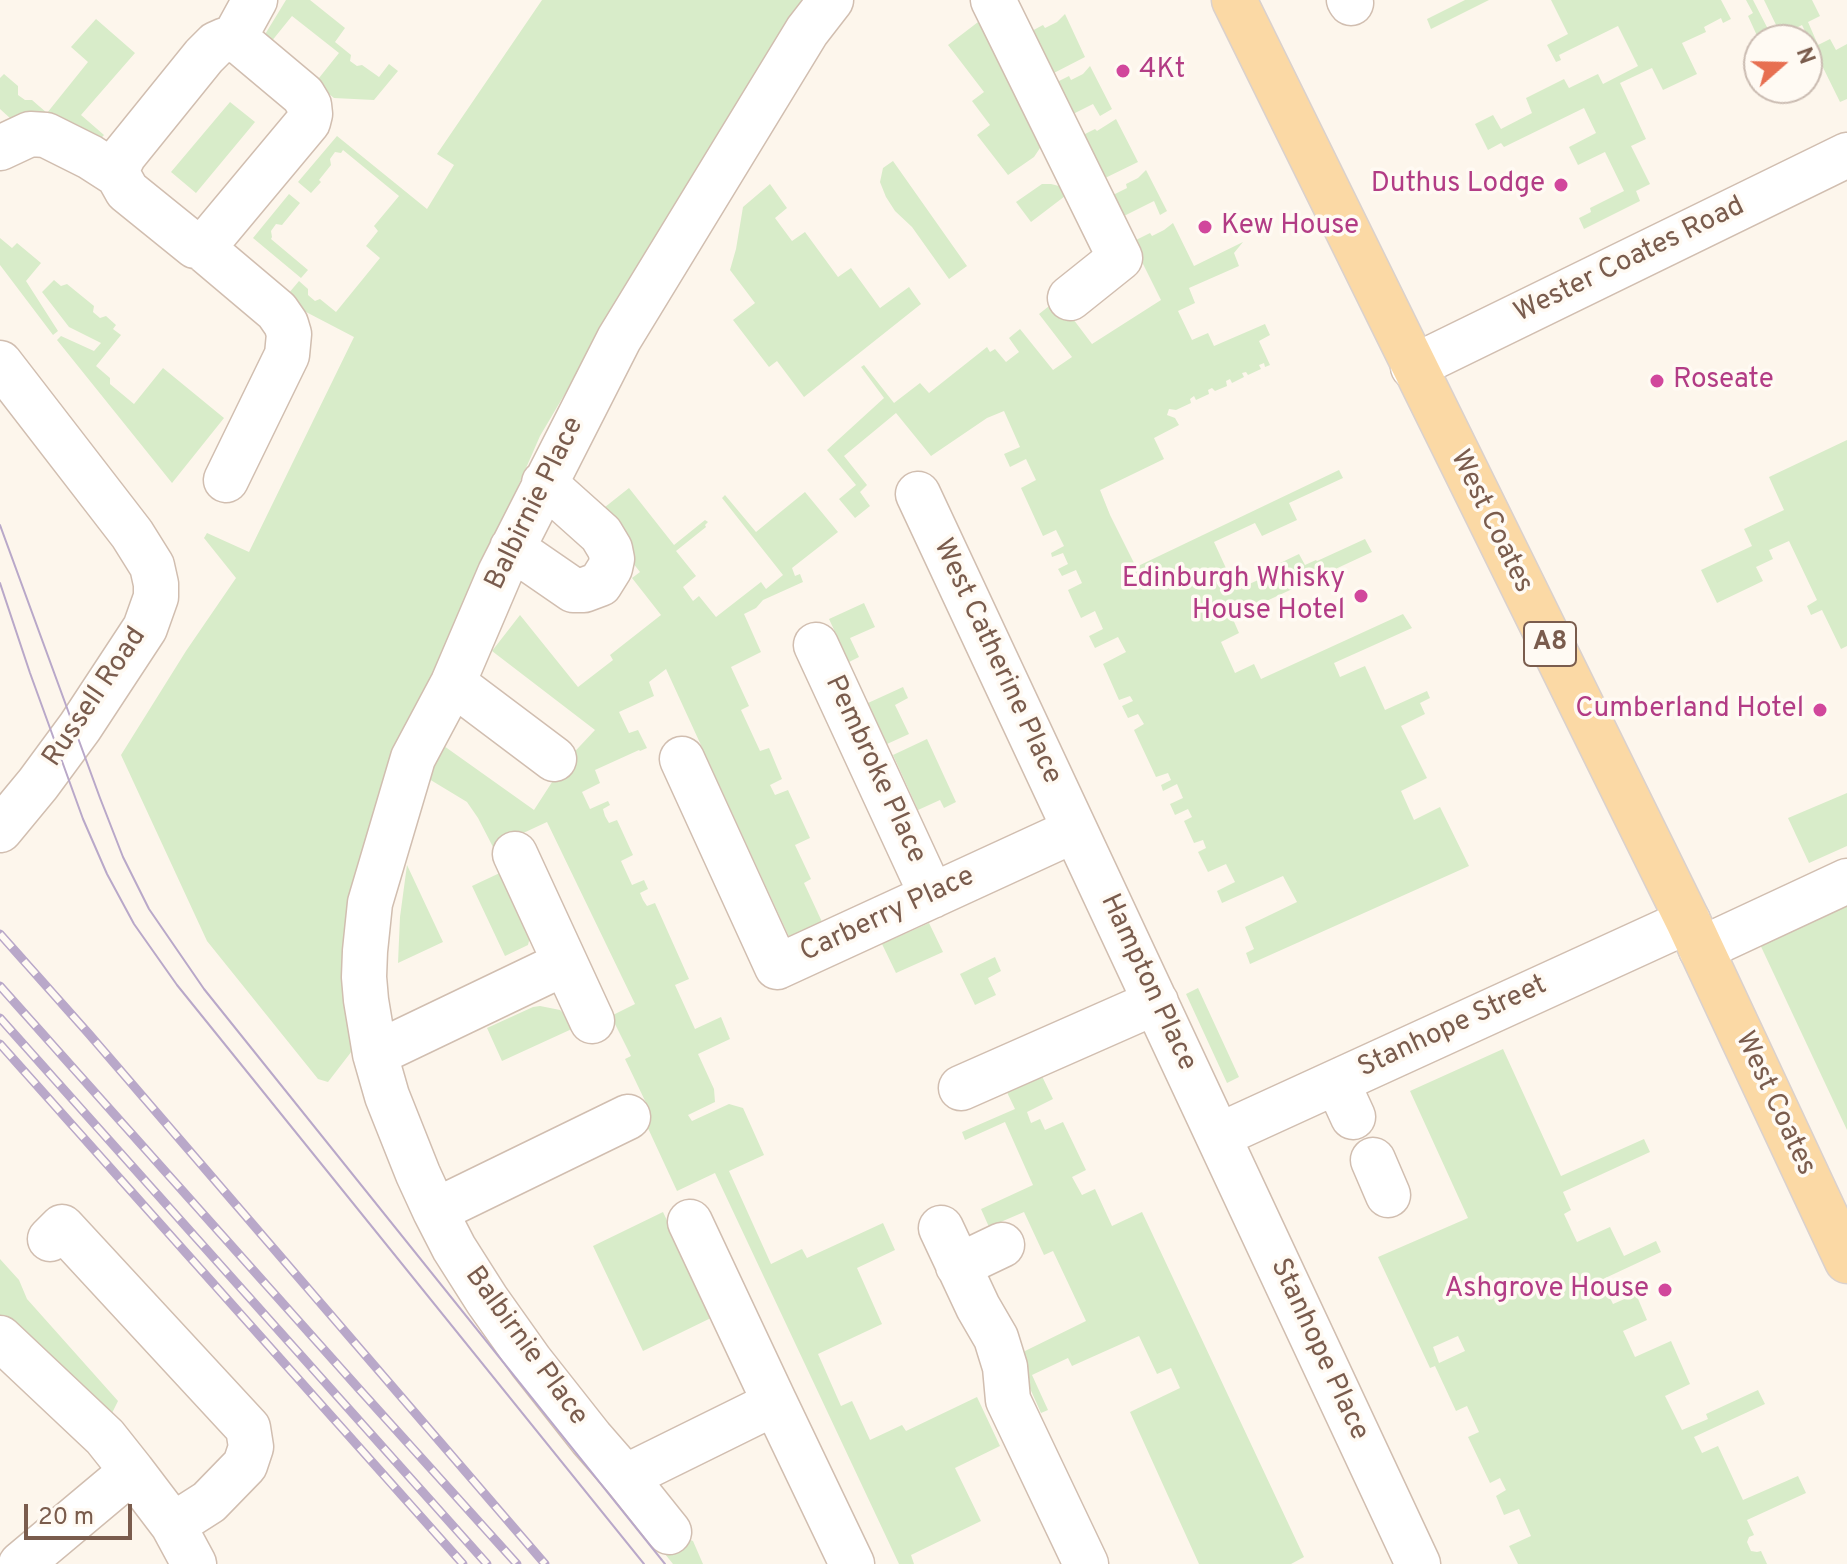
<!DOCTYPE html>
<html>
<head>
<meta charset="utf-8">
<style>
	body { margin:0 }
	#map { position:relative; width:1847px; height:1564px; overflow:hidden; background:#fdf6ec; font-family:Overpass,sans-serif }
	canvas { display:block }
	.north { position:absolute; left:1743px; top:24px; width:80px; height:80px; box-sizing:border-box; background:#fffaf3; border:2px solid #cabbb1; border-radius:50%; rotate:70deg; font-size:22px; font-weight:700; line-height:32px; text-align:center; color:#7a5c4d }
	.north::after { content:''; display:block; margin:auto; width:28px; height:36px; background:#e76f51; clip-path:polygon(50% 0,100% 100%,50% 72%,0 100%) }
	.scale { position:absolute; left:24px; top:1504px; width:108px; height:36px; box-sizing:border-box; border:4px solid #7a5c4d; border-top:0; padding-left:10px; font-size:24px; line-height:28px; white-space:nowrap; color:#7a5c4d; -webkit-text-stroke:6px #fffaf3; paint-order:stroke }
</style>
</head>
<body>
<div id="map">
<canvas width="1847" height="1564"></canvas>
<div class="north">N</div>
<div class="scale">20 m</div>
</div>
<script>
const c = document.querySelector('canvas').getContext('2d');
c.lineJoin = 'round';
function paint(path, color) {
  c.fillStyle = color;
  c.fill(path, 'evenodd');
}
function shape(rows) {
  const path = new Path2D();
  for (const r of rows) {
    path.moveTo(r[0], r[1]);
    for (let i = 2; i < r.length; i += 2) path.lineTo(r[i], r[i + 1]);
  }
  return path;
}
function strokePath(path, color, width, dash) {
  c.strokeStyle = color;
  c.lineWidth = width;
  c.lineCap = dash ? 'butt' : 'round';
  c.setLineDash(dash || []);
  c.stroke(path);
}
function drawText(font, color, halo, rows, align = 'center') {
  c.font = font + ' Overpass,sans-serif';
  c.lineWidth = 7;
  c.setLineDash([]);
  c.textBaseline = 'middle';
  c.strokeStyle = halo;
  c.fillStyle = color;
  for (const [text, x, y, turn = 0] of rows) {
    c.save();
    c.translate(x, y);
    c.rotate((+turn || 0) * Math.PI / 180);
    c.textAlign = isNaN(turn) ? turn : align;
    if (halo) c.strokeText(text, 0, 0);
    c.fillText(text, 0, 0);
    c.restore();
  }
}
paint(shape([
	[286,0,310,0,345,28,335,42,351,55,350,61,357,66,362,65,379,77,389,64,398,71,374,100,334,98,315,83,339,53,292,16,271,42,264,36],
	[542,0,814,0,720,131,540,436,457,626,355,1047,328,1082,318,1079,207,941,121,755,186,651,236,578,204,538,207,533,249,552,354,337,283,300,299,281,308,289,308,295,315,301,320,299,336,312,380,258,366,246,378,231,374,226,399,196,343,150,341,153,335,152,330,159,331,165,319,180,321,182,311,193,298,182,337,136,427,209,454,165,437,154],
	[1465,0,1489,0,1431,29,1427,19],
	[1551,0,1721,0,1731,19,1723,23,1721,18,1704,27,1706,32,1682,43,1697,74,1663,90,1652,68,1620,83,1646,139,1631,146,1650,184,1636,191,1640,201,1584,229,1579,218,1591,212,1590,208,1624,191,1605,152,1578,165,1569,147,1596,133,1584,108,1504,147,1501,143,1488,150,1475,124,1493,115,1501,129,1532,113,1526,98,1564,79,1569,88,1598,74,1603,84,1638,66,1618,26,1559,55,1561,60,1556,62,1547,45,1568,34],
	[1746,0,1753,0,1770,33,1778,29,1764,0,1812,0,1820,16,1808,22,1818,45,1830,39,1836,50,1847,44,1847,99,1840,102,1802,25,1781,36,1783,40,1759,40,1748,16,1753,13],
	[1065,14,1085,57,1048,76,1028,33,1043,25,1045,28,1057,22],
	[96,19,135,53,81,115,104,135,96,144,11,119,0,109,0,78,4,74,18,86,18,95,25,100,32,100,47,113,88,62,71,47],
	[982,19,1042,145,1034,157,1008,175,977,135,990,125,972,101,984,92,948,45],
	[1090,66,1112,109,1100,116,1093,104,1069,116,1053,84,1069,76,1071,80,1083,74],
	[230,102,255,122,196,193,171,172],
	[1116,119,1138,162,1101,180,1079,137,1095,129,1097,131],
	[893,161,967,266,949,279,912,227,895,211,886,197,880,182,883,168],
	[1146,170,1167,211,1160,215,1154,201,1120,218,1109,197,1127,188,1126,184,1138,178],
	[770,184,787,208,775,218,792,241,805,232,838,277,851,268,880,308,909,287,921,304,804,397,777,361,769,367,733,320,755,303,730,270,736,249,743,207],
	[1042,184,1051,184,1059,186,1069,193,1031,222,1016,202],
	[289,194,300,203,282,225,276,224,271,231,272,237,271,239,308,270,301,278,253,238],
	[1173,223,1194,266,1243,242,1234,253,1239,266,1189,288,1195,303,1178,311,1192,340,1208,333,1214,346,1265,324,1270,335,1259,341,1270,365,1265,367,1264,363,1259,365,1261,369,1248,375,1246,372,1242,373,1244,377,1232,383,1230,379,1226,381,1227,386,1215,391,1212,388,1208,390,1209,394,1196,400,1194,396,1190,399,1191,403,1176,410,1169,409,1167,415,1175,418,1179,425,1154,438,1164,459,1100,490,1110,515,1136,567,1339,470,1343,478,1289,503,1297,520,1262,536,1255,523,1214,542,1236,590,1278,571,1276,565,1299,554,1305,565,1316,560,1317,561,1365,539,1372,552,1232,617,1239,633,1221,642,1235,673,1254,664,1261,679,1403,614,1412,628,1334,663,1340,677,1365,666,1385,710,1427,691,1430,698,1420,703,1425,714,1401,726,1427,778,1401,791,1414,820,1440,807,1469,866,1250,964,1246,953,1254,949,1245,927,1297,902,1283,876,1222,903,1217,891,1235,882,1226,864,1208,872,1198,852,1206,848,1203,840,1194,843,1184,821,1192,817,1188,809,1175,815,1170,804,1183,798,1177,784,1163,791,1161,785,1171,780,1168,773,1156,777,1134,730,1144,724,1138,714,1128,718,1122,706,1133,701,1130,696,1119,700,1103,664,1126,652,1118,637,1095,648,1089,636,1103,629,1095,611,1081,618,1072,599,1068,590,1082,583,1076,570,1062,576,1058,569,1068,564,1063,553,1052,557,1051,553,1064,546,1056,530,1043,536,1021,488,1036,480,1026,459,1010,467,1004,454,1020,447,1004,411,987,418,931,456,896,413,844,456,867,485,860,492,870,506,855,518,839,499,856,485,827,450,884,398,861,367,864,365,894,403,920,383,929,393,987,347,990,352,995,349,1006,362,1019,352,1009,338,1020,329,1053,370,1072,357,1039,314,1058,299,1092,344,1161,300,1132,242,1150,233,1152,236,1164,230],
	[0,238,12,248,17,243,41,263,26,281,58,331,53,335,0,265],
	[54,280,61,286,67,284,94,306,93,312,100,318,106,316,116,325,113,329,121,335,96,366,110,378,110,384,134,404,163,368,224,418,172,483,57,340,61,336,94,351,101,343,69,327,42,292],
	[1847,440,1847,646,1841,649,1822,610,1811,615,1807,606,1817,600,1789,541,1769,550,1773,559,1756,567,1763,581,1717,603,1701,570,1752,546,1744,529,1784,510,1769,477],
	[629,488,674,545,705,520,708,522,705,525,706,527,676,551,696,576,683,587,693,601,699,596,716,617,761,582,766,589,783,575,722,498,725,495,756,532,805,492,838,532,792,568,795,576,800,574,803,582,763,600,756,608,744,614,761,652,731,667,749,706,741,710,760,751,769,748,782,779,770,785,775,795,788,790,810,838,795,845,811,879,804,883,823,924,790,939,666,669,649,682,654,696,619,712,629,733,638,730,647,748,640,751,639,750,595,770,600,783,582,792,590,809,608,801,610,805,603,809,605,816,609,823,617,820,633,855,621,861,632,885,644,880,648,889,640,893,643,900,647,906,655,903,689,979,675,985,695,1029,721,1017,730,1039,698,1054,714,1089,715,1102,688,1115,692,1121,729,1104,743,1108,764,1155,729,1171,771,1264,802,1249,807,1258,883,1223,895,1250,857,1268,882,1324,818,1354,841,1406,852,1401,870,1440,902,1425,906,1431,977,1397,1000,1446,955,1468,981,1521,911,1555,914,1564,899,1564,715,1173,677,1191,640,1111,648,1107,625,1059,631,1056,611,1016,635,1004,547,822,493,847,478,818,467,802,429,779,437,741,534,810,565,762,595,730,492,651,520,615,578,687,613,660,610,655,661,615,632,578,640,572,595,515],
	[864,603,875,627,850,638,859,657,849,662,829,619],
	[903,687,908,698,895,705,909,734,887,744,868,703],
	[927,739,956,802,944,808,940,800,918,810,893,755],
	[1847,793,1847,846,1809,863,1788,818],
	[407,865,443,942,398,963,400,917],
	[504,871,529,930,529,941,528,945,505,956,472,886],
	[1847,897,1847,1130,1757,938],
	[929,923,943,952,896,973,882,944],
	[995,957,1001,971,988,978,996,995,975,1005,960,974],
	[1198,988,1239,1077,1227,1083,1186,994],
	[540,1006,560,1010,569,1018,574,1028,502,1061,487,1028,533,1007],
	[1503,1049,1561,1176,1644,1139,1650,1152,1563,1192,1571,1210,1564,1214,1577,1242,1610,1227,1624,1256,1656,1241,1661,1252,1601,1280,1613,1304,1636,1294,1647,1320,1623,1331,1635,1357,1671,1341,1690,1384,1665,1396,1682,1430,1708,1419,1706,1414,1758,1390,1765,1404,1694,1437,1702,1453,1718,1446,1743,1500,1798,1476,1806,1493,1747,1520,1754,1535,1749,1537,1747,1542,1751,1551,1757,1552,1761,1551,1767,1564,1518,1564,1509,1546,1531,1536,1519,1509,1504,1515,1496,1496,1506,1490,1500,1478,1490,1483,1468,1437,1479,1432,1467,1406,1456,1411,1435,1366,1430,1368,1378,1257,1468,1218,1410,1091],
	[1458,1336,1465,1351,1439,1363,1433,1347],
	[1039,1070,1053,1099,1027,1112,1031,1123,1040,1119,1045,1130,1063,1122,1086,1170,1072,1177,1082,1195,1095,1189,1112,1226,1142,1212,1304,1557,1291,1564,1199,1564,1130,1412,1180,1388,1171,1368,1157,1374,1139,1336,1072,1366,1068,1358,1032,1375,1048,1410,1041,1413,1024,1375,1025,1351,1086,1321,1053,1251,1044,1255,1024,1212,989,1227,981,1209,1033,1185,1005,1122,965,1140,962,1132,1015,1109,1004,1086],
	[663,1212,713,1317,643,1351,593,1246],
	[0,1259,19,1280,27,1299,118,1401,111,1415,0,1323],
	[688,1539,693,1541,703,1564,673,1564,665,1554,684,1540]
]), '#d8ecc9');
const minor = shape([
	[831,0,807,31,619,339,500,573,453,683,413,758,370,903,365,951,364,977,366,1000,375,1054,387,1096,418,1174,435,1211,454,1248,487,1300,531,1362,591,1438,625,1477,775,1403,852,1564],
	[993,0,1120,258,1070,298],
	[1349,0,1351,3],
	[233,40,241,43,303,95,309,105,310,114,308,122,212,237,200,246,195,246,127,191,118,175,119,165,124,155,204,56,216,44,225,40,233,40,255,0],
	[0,148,30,134,46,135,90,157,118,175],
	[200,246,277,311,286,324,289,334,287,355,226,480],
	[0,363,132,534,152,566,156,584,156,597,145,628,80,727,38,784,0,830],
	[1413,367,1847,155],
	[918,494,1418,1564],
	[512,548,573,590,584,590,600,584,610,568,612,559,610,549,601,534,544,483],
	[816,645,932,896],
	[453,683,554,759],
	[682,759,777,967,1075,830],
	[515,854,592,1021],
	[1701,949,1847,881],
	[375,1054,565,963],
	[1337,1082,1353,1117],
	[961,1088,1156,1002],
	[1218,1136,1688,921],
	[1373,1160,1388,1195],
	[435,1211,628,1117],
	[690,1222,775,1403],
	[941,1228,978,1307,996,1338,1005,1367,1008,1400,1086,1564],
	[50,1239,62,1227,248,1428,251,1447,245,1465,209,1502,173,1525],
	[958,1266,1002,1245],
	[0,1338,105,1437,132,1471],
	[625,1477,669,1532],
	[21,1564,132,1471,173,1525,194,1564]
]);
const major = shape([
	[1234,0,1688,921,1847,1261]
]);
strokePath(minor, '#d1beb0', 47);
strokePath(major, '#dad1cd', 47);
strokePath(minor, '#fff', 44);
strokePath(major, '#fbd9a5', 44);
strokePath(shape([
	[0,525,100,798,123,857,149,909,204,989,665,1564],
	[0,583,30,673,83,819,107,874,134,924,177,985,644,1564]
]), '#b9a8c9', 2);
const rail = shape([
	[0,934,89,1034,545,1564],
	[0,986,360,1390,517,1564],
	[0,1018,487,1564],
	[0,1044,463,1564]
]);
strokePath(rail, '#b9a8c9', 9);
strokePath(rail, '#fffaf3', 6, [18]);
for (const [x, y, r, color] of [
	[1123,71,8,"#d1479c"],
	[1561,185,8,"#d1479c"],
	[1205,227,8,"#d1479c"],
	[1657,381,8,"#d1479c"],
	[1361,596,8,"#d1479c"],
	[1820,710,8,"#d1479c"],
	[1665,1290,8,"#d1479c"]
]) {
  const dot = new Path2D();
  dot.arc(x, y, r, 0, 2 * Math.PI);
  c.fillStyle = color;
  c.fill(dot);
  strokePath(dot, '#fffaf3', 3);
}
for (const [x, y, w] of [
	[1550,644,52]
]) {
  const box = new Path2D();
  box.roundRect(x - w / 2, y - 22, w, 44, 6);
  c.fillStyle = '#fffaf3';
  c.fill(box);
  strokePath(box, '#7a5c4d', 2);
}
drawText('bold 26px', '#7a5c4d', null, [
	["A8",1550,644]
]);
drawText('28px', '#b23c85', '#fffaf3', [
	["4Kt",1139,71,"left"],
	["Duthus Lodge",1545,185],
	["Kew House",1221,227,"left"],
	["Roseate",1673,381,"left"],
	["Edinburgh Whisky",1345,580],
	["House Hotel",1345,612],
	["Cumberland Hotel",1804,710],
	["Ashgrove House",1649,1290]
], 'right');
drawText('28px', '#7a5c4d', '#fffaf3', [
	["Wester Coates Road",1630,261,-26],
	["Balbirnie Place",536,504,-64],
	["West Coates",1490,522,64],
	["West Catherine Place",996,662,65],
	["Russell Road",96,698,-56],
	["Pembroke Place",874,770,65],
	["Carberry Place",888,916,-25],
	["Hampton Place",1147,983,65],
	["Stanhope Street",1453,1028,-25],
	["West Coates",1774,1104,65],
	["Balbirnie Place",525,1347,54],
	["Stanhope Place",1318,1350,65]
]);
</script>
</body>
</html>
